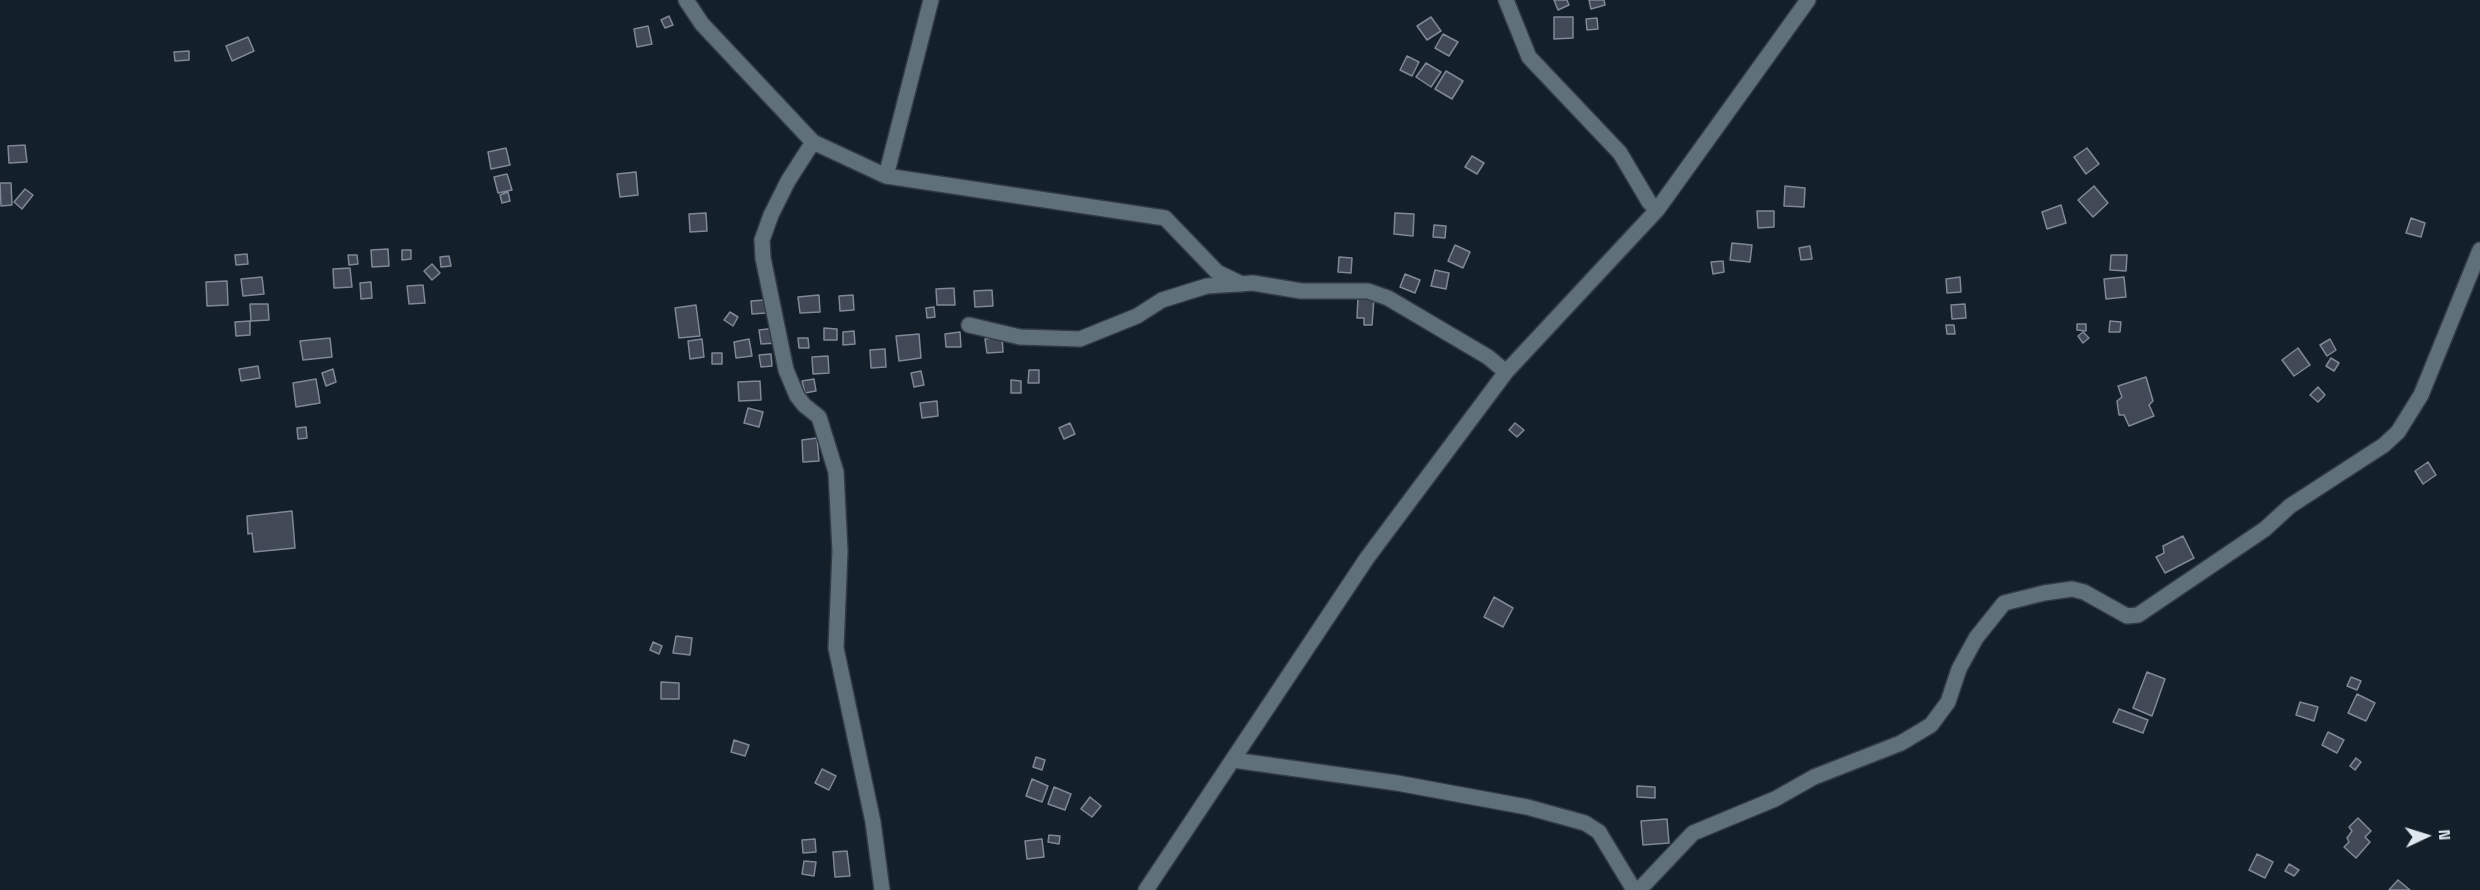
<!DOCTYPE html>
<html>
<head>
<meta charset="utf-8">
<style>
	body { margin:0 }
	#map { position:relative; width:2480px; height:890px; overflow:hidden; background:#132029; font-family:"Space Grotesk",sans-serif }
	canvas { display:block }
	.north { position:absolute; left:2396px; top:806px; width:60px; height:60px; -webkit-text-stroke:4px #132029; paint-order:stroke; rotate:86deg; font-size:16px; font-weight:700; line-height:24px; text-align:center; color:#dfe8ef }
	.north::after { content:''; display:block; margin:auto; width:21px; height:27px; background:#dfe8ef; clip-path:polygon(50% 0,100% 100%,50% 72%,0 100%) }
</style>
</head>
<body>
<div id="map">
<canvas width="2480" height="890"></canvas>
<div class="north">N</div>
</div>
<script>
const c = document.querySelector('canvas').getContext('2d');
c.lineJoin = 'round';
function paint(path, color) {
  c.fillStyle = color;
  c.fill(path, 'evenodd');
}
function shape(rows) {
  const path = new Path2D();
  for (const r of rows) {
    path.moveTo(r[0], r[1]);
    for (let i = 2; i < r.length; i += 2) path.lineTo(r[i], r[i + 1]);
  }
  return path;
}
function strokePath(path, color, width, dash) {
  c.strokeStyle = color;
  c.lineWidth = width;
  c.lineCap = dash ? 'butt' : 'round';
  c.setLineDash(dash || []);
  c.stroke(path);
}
const building = shape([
	[1554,0,1567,0,1569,5,1558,10,1554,0],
	[1589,0,1604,0,1605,5,1591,9,1589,0],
	[669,16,673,25,665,28,661,20,669,16],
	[1431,17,1441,31,1427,40,1417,26,1431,17],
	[1554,17,1573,17,1573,38,1554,39,1554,17],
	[1597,18,1598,29,1587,30,1586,19,1597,18],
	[648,26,652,44,637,47,634,29,648,26],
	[1443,34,1458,42,1449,56,1435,48,1443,34],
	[248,37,254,51,232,61,226,46,248,37],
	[189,51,189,60,175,61,174,52,189,51],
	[1407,56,1419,62,1412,76,1400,70,1407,56],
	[1426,63,1441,72,1431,87,1416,77,1426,63],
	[1446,71,1463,81,1452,99,1435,89,1446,71],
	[25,145,27,162,9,163,8,146,25,145],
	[506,148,510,165,491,169,488,152,506,148],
	[2087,148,2099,164,2086,174,2074,157,2087,148],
	[1472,156,1484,163,1477,174,1465,167,1472,156],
	[636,172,638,195,620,197,617,174,636,172],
	[507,174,512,190,498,193,494,177,507,174],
	[0,183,11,183,12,205,1,206,0,183],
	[1785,186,1805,188,1804,207,1784,206,1785,186],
	[2094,186,2108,203,2093,217,2078,200,2094,186],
	[25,189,33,195,22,209,14,202,25,189],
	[508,192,510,201,502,203,500,195,508,192],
	[2061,205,2066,223,2047,229,2042,212,2061,205],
	[1757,211,1774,211,1774,227,1758,228,1757,211],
	[706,213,707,231,690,232,689,214,706,213],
	[1395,213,1414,214,1413,236,1394,234,1395,213],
	[2411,218,2425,223,2421,237,2406,233,2411,218],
	[1434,225,1446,226,1445,238,1433,237,1434,225],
	[1732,243,1752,245,1750,262,1730,260,1732,243],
	[1455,245,1470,252,1463,268,1448,261,1455,245],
	[1810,246,1812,259,1801,260,1799,248,1810,246],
	[388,249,389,266,372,267,371,250,388,249],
	[402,250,411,250,411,259,402,260,402,250],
	[247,254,248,264,236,265,235,255,247,254],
	[348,255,357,255,358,264,349,265,348,255],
	[2111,255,2127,255,2126,271,2110,270,2111,255],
	[449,256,451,266,441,267,440,257,449,256],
	[1339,257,1352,258,1351,273,1338,272,1339,257],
	[1723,261,1724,272,1713,274,1711,262,1723,261],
	[432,264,440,273,432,280,424,271,432,264],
	[350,268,352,287,334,288,333,269,350,268],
	[1435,270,1449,273,1446,289,1431,286,1435,270],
	[1405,274,1420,280,1415,293,1400,287,1405,274],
	[262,277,264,294,243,296,241,279,262,277],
	[1960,277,1961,292,1947,293,1946,279,1960,277],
	[2124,277,2126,297,2106,299,2104,279,2124,277],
	[227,281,228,305,207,306,206,282,227,281],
	[371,282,372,298,361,299,360,283,371,282],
	[423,285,425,303,409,304,407,286,423,285],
	[954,288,955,305,937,305,936,289,954,288],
	[992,290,993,306,975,307,974,291,992,290],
	[819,295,820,312,800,313,798,297,819,295],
	[853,295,854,310,840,311,839,296,853,295],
	[1358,297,1374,298,1372,325,1364,325,1364,318,1357,318,1358,297],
	[765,300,766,313,752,314,751,301,765,300],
	[250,304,268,304,269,320,251,321,250,304],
	[1965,304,1966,318,1952,319,1951,305,1965,304],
	[696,305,700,336,679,338,675,308,696,305],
	[934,307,935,317,927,318,926,308,934,307],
	[730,312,738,317,733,326,724,320,730,312],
	[250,321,250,335,236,336,235,322,250,321],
	[2110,321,2121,322,2120,332,2109,332,2110,321],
	[2077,324,2086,324,2086,331,2077,330,2077,324],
	[1946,325,1954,325,1955,334,1947,334,1946,325],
	[776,328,777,343,761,344,759,330,776,328],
	[824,328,837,329,837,340,824,340,824,328],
	[854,331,855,344,843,345,843,332,854,331],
	[960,332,961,347,946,347,945,334,960,332],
	[2083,332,2089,338,2083,343,2078,336,2083,332],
	[919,334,921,358,899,361,896,336,919,334],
	[1002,337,1003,352,987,353,985,339,1002,337],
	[330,338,332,357,303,360,300,341,330,338],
	[798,338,808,338,809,348,799,348,798,338],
	[702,339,704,357,690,359,688,341,702,339],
	[749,339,752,356,736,358,734,342,749,339],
	[2330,339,2336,350,2327,356,2320,345,2330,339],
	[2298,348,2310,365,2294,376,2282,360,2298,348],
	[885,349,886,367,871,368,870,350,885,349],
	[712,353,722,353,722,364,712,364,712,353],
	[771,354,772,366,761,367,759,355,771,354],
	[828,356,829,373,813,374,812,357,828,356],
	[2331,358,2339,363,2334,371,2326,366,2331,358],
	[258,366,260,378,241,381,239,369,258,366],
	[333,369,336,382,326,386,322,373,333,369],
	[1029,370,1039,370,1039,383,1028,383,1029,370],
	[921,371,924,385,914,387,911,373,921,371],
	[2146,377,2153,401,2149,405,2154,416,2129,426,2124,415,2119,415,2117,401,2122,397,2118,386,2146,377],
	[316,379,320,403,296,407,293,383,316,379],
	[814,379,816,391,805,393,802,381,814,379],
	[1011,380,1021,381,1021,393,1011,393,1011,380],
	[760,381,761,400,739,401,738,382,760,381],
	[2318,387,2325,395,2318,402,2310,395,2318,387],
	[937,401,938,416,922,418,920,403,937,401],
	[748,408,763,412,759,427,744,423,748,408],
	[1070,423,1075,434,1064,439,1059,428,1070,423],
	[1515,423,1524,430,1517,437,1509,430,1515,423],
	[306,427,307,438,298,439,297,428,306,427],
	[817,438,819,461,803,462,802,440,817,438],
	[2428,462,2436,475,2423,484,2415,471,2428,462],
	[292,511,295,548,254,552,252,533,248,534,247,516,292,511],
	[2183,536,2194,558,2165,573,2156,557,2164,553,2163,546,2183,536],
	[1494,597,1513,608,1503,627,1484,617,1494,597],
	[676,636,692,638,690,655,673,653,676,636],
	[653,642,662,646,659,654,650,650,653,642],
	[2147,672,2165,679,2152,716,2133,708,2147,672],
	[2351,677,2361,681,2357,690,2347,686,2351,677],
	[661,682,679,683,679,699,661,699,661,682],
	[2357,694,2375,703,2366,721,2348,713,2357,694],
	[2300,702,2318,707,2314,721,2296,715,2300,702],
	[2119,709,2148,720,2143,733,2113,722,2119,709],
	[2328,732,2344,740,2337,753,2322,745,2328,732],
	[734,740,749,745,745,756,731,752,734,740],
	[1036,757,1045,760,1042,770,1033,767,1036,757],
	[2356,758,2361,762,2355,770,2350,766,2356,758],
	[822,769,836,776,829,790,815,783,822,769],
	[1032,779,1048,786,1042,802,1026,796,1032,779],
	[1637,786,1655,787,1655,798,1637,797,1637,786],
	[1054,787,1071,794,1065,810,1048,804,1054,787],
	[1090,797,1101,806,1092,817,1081,809,1090,797],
	[2358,818,2371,831,2365,837,2370,842,2356,858,2344,847,2349,842,2347,838,2352,831,2349,827,2358,818],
	[1667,819,1669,843,1643,845,1641,821,1667,819],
	[1049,835,1060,836,1059,844,1048,842,1049,835],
	[815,839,816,852,803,853,802,840,815,839],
	[1042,839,1044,857,1027,859,1025,841,1042,839],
	[847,851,850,876,835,877,833,852,847,851],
	[2257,854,2273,862,2265,878,2249,870,2257,854],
	[804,861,816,862,814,876,802,874,804,861],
	[2289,864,2299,870,2294,876,2285,871,2289,864],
	[2398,880,2410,890,2389,890,2398,880]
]);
paint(building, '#414856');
strokePath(building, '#808798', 1.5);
const minor = shape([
	[686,0,702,24,813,142,886,176,1165,218,1217,272,1242,284],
	[1506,0,1529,57,1620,153,1649,202,1657,210],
	[813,142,788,181,771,215,762,240,763,258,786,370,797,396,804,405,819,417,836,472,840,551,836,648,873,822,882,890],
	[886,176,931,0],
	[969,325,1020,337,1080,339,1137,316,1162,300,1207,286,1253,283,1301,291,1368,291,1388,298,1488,357,1506,372],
	[1233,760,1397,783,1527,807,1585,823,1599,832,1634,890],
	[1146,890,1367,558,1506,372,1657,210,1808,0],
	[1639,890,1693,833,1775,799,1814,777,1901,743,1931,725,1948,702,1959,669,1976,638,2004,603,2044,593,2072,589,2084,592,2127,616,2138,615,2265,529,2290,506,2384,445,2398,432,2421,395,2480,250]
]);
strokePath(minor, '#323b43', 18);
strokePath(minor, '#60707b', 15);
</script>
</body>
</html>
